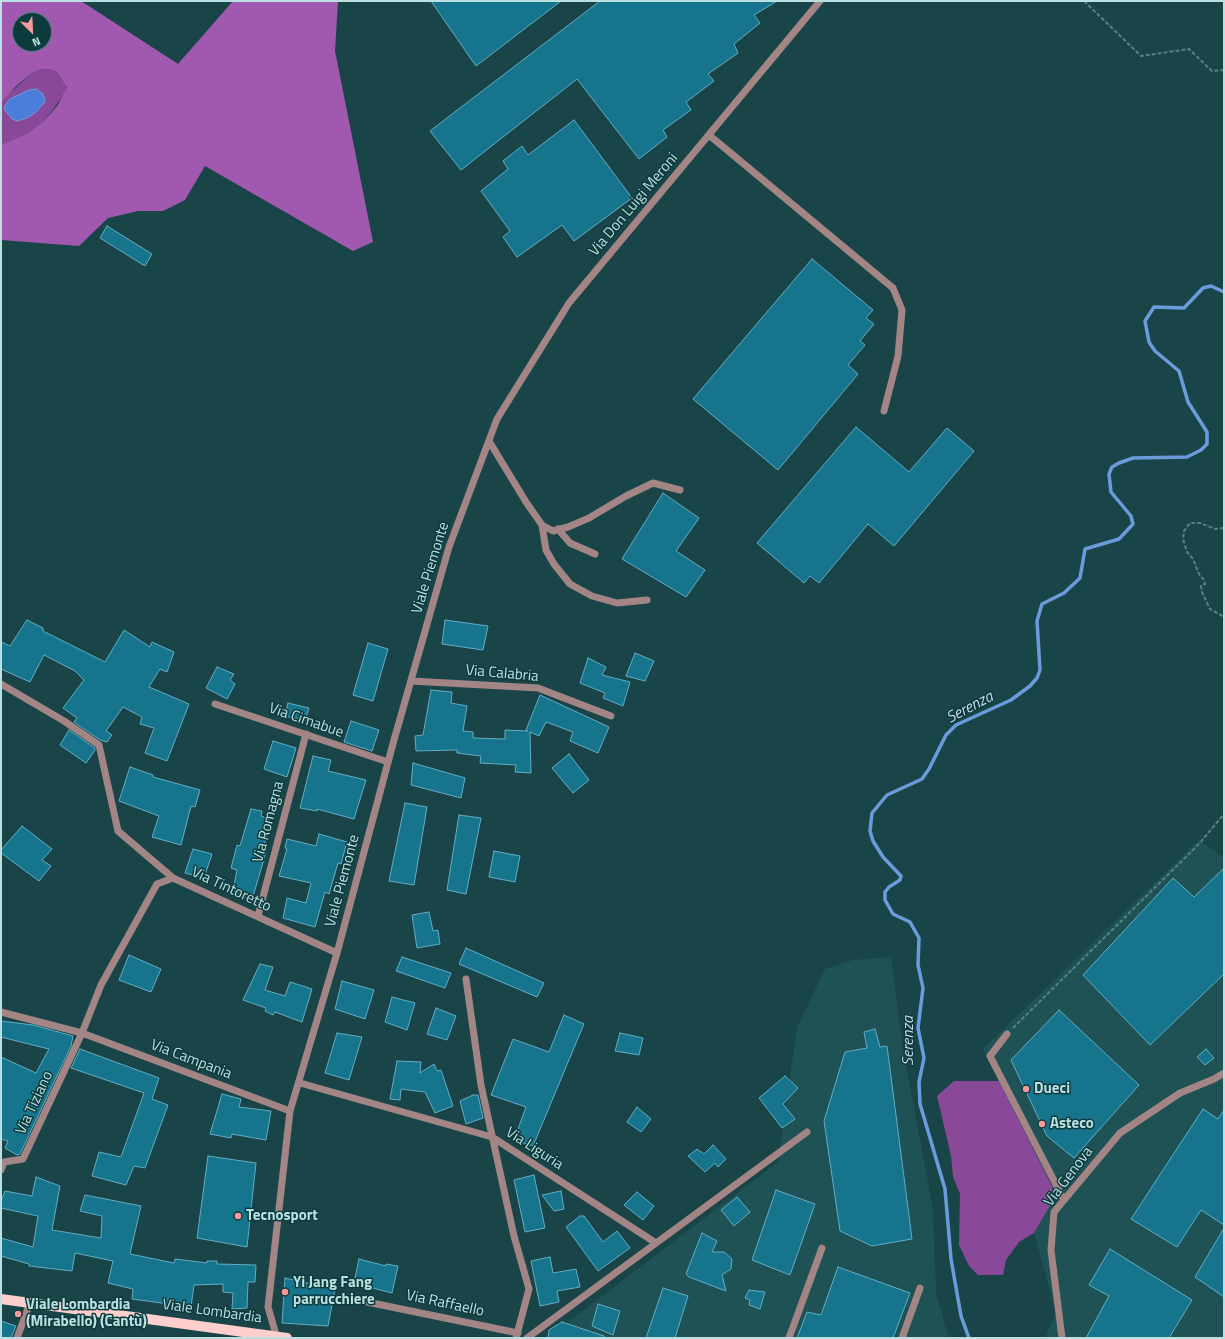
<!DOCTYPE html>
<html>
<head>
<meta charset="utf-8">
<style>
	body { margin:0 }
	#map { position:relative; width:1225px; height:1339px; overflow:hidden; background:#1a4548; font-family:"Titillium Web",sans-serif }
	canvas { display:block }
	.frame { position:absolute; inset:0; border:2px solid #bae0e2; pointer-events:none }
	.north { position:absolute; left:12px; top:12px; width:40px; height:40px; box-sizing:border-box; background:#0d3b3d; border:1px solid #527d7f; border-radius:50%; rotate:156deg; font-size:11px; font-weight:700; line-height:16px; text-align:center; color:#bae0e2 }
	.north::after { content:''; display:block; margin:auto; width:14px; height:18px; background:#f59b9a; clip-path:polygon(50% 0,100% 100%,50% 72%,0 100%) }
</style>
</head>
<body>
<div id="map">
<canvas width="1225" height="1339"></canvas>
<div class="frame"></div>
<div class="north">N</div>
</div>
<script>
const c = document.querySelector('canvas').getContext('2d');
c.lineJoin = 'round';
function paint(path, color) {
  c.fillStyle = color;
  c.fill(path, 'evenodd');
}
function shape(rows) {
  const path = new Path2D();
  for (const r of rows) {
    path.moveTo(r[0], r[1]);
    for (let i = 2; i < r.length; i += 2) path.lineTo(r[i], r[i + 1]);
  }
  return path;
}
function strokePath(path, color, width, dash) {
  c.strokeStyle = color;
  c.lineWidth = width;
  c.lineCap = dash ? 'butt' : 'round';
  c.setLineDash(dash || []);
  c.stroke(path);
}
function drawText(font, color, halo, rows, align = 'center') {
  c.font = font + ' "Titillium Web",sans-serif';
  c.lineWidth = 3;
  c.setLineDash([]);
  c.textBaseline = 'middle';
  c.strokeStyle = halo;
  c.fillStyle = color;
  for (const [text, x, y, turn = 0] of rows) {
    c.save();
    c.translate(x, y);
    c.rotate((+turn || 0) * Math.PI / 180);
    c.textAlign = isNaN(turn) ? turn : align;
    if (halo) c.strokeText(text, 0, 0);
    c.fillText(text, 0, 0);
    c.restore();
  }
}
paint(shape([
	[1199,840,1224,858,1224,1338,1045,1338,1056,1313,1034,1233,1051,1204,1054,1196,1052,1186,983,1049],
	[891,957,902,1043,933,1210,936,1293,949,1338,547,1338,778,1162,797,1027,825,969,853,960]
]), '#1f5255');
paint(shape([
	[42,69,50,69,57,72,67,85,64,95,44,121,36,128,30,132,1,145,2,100,32,73],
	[954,1081,999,1081,1052,1186,1054,1196,1051,1204,1034,1233,1019,1242,1006,1260,1003,1275,978,1275,969,1266,959,1245,960,1194,953,1177,951,1156,937,1096]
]), '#8a4898');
paint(shape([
	[1,1,81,1,178,64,233,1,338,1,335,51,373,242,353,251,205,166,185,200,163,211,138,211,108,218,79,246,1,240,1,145,30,132,44,121,58,105,67,87,57,72,50,69,42,69,32,73,16,86,1,103],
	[20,20,44,20,44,44,20,44]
]), '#a159b0');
const water = shape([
	[36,89,43,94,45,102,36,112,27,118,17,121,12,119,4,109,6,104,10,99,29,90,36,89]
]);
paint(water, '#4a7ed9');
strokePath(water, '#6c9bdc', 1);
strokePath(shape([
	[969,1338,961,1316,951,1259,945,1189,920,1104,919,1082,924,1058,918,1028,923,988,918,965,919,938,910,922,893,914,885,900,885,892,889,887,900,880,901,876,883,857,873,841,870,831,872,813,887,795,922,779,929,769,946,735,956,725,1011,700,1030,686,1037,678,1040,670,1037,621,1042,604,1064,593,1080,578,1085,549,1119,539,1133,524,1131,516,1111,492,1109,474,1112,467,1119,463,1133,458,1187,457,1201,450,1207,444,1207,432,1188,402,1179,371,1155,351,1149,342,1145,321,1154,307,1184,308,1203,288,1211,286,1224,292]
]), '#6c9bdc', 3.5);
const building = shape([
	[431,1,561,1,476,66,431,1],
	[600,1,777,1,754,15,760,23,734,44,738,53,708,74,714,81,686,102,691,110,663,130,667,137,639,159,577,79,461,170,430,131,600,1],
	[574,120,632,198,574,241,562,225,517,257,503,237,510,231,481,191,508,169,503,161,522,146,528,155,574,120],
	[107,226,152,254,145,266,100,238,107,226],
	[812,259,873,310,866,318,874,324,860,341,865,345,848,365,858,374,778,470,693,399,812,259],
	[856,427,909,472,947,428,974,451,894,546,868,524,819,583,810,576,804,583,757,543,856,427],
	[663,493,699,518,676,551,705,570,686,597,622,559,663,493],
	[27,620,43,628,43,631,105,662,124,630,150,647,152,642,174,652,167,672,160,669,149,687,189,704,167,761,145,753,154,728,140,724,142,717,123,707,106,731,112,735,107,742,100,740,74,722,77,718,63,708,84,680,75,671,44,655,30,682,1,669,1,642,10,646,27,620],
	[445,620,488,626,483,650,442,644,445,620],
	[368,643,388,649,373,701,353,695,368,643],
	[635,653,654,661,645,681,626,676,635,653],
	[588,658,606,667,602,675,630,682,623,706,603,698,605,693,580,683,588,658],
	[217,667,234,674,230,680,235,684,227,699,206,688,217,667],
	[431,690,452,692,451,703,467,706,463,731,473,732,473,738,505,739,505,730,528,731,526,730,540,695,609,727,598,753,570,741,573,732,546,722,539,736,530,732,531,773,515,772,516,765,480,763,481,756,457,753,457,750,416,751,415,736,423,735,431,690],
	[288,703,309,708,305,721,285,716,288,703],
	[351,721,379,730,372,751,344,742,351,721],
	[69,730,95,748,95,750,86,763,60,745,69,730],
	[273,741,296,748,287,777,264,769,273,741],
	[569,754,589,780,573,793,552,768,569,754],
	[313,756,331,760,328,771,366,780,354,819,317,809,317,811,300,808,313,756],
	[413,763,465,778,461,798,411,785,413,763],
	[130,767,153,775,153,777,200,790,195,807,191,806,181,845,152,837,159,816,119,801,130,767],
	[405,803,427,807,414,885,389,881,405,803],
	[251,809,262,811,261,816,269,819,265,828,269,829,262,851,266,852,252,900,232,895,237,870,231,868,237,845,240,846,251,809],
	[459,815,481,818,466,894,447,890,459,815],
	[22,826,52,849,42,860,51,866,39,881,1,853,1,850,22,826],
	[319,834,347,842,341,864,338,863,329,894,325,892,315,927,283,918,287,898,306,903,311,883,279,876,287,849,285,848,287,839,316,846,319,834],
	[193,849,212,854,204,878,185,873,193,849],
	[494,851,520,856,515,882,489,877,494,851],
	[1224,868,1224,974,1150,1045,1083,975,1173,878,1194,897,1224,868],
	[429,912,433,931,438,930,440,944,417,948,412,915,429,912],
	[466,948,544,983,537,997,459,964,466,948],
	[129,955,161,969,151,992,119,980,129,955],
	[402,957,451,973,445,988,396,971,402,957],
	[260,964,273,967,265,990,285,996,290,982,312,989,302,1022,275,1012,273,1015,265,1011,266,1008,243,1000,260,964],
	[342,981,374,990,365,1019,335,1009,342,981],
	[392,997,415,1003,407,1030,385,1022,392,997],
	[436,1008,456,1016,447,1040,427,1034,436,1008],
	[1059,1010,1139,1085,1074,1158,1047,1136,1011,1060,1059,1010],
	[564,1015,584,1024,533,1146,514,1140,526,1107,491,1095,513,1039,549,1052,564,1015],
	[1,1021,33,1025,73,1036,71,1046,20,1154,17,1155,5,1148,8,1141,1,1139,1,1057,36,1073,49,1049,1,1037,1,1021],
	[875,1029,880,1047,887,1046,912,1239,872,1246,840,1231,824,1121,845,1052,867,1048,864,1032,875,1029],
	[337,1033,362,1037,349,1080,325,1073,337,1033],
	[620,1033,643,1038,639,1055,615,1051,620,1033],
	[80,1049,159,1078,152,1099,168,1105,145,1168,134,1166,126,1185,92,1176,99,1152,121,1157,144,1093,71,1068,80,1049],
	[1206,1049,1214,1058,1205,1065,1197,1057,1206,1049],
	[397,1061,421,1062,420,1073,434,1064,437,1071,441,1070,453,1106,435,1113,425,1092,401,1089,400,1100,390,1099,397,1061],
	[785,1076,798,1088,783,1104,795,1119,782,1128,759,1098,785,1076],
	[222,1094,241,1099,239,1107,271,1111,266,1140,232,1134,231,1138,210,1134,222,1094],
	[473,1095,478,1095,483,1118,466,1124,460,1101,473,1095],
	[637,1107,651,1119,641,1132,627,1122,637,1107],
	[1203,1109,1218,1119,1224,1110,1224,1225,1201,1210,1177,1247,1131,1219,1203,1109],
	[713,1145,726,1159,718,1167,715,1163,705,1172,688,1156,697,1149,704,1154,713,1145],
	[208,1156,256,1163,247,1247,197,1238,208,1156],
	[534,1175,545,1228,525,1232,514,1180,534,1175],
	[36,1177,60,1186,52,1230,101,1238,102,1216,80,1211,85,1195,141,1206,130,1254,174,1263,175,1259,207,1263,207,1261,217,1261,217,1264,256,1265,255,1282,248,1282,247,1308,232,1309,233,1293,223,1292,223,1284,194,1285,191,1307,132,1299,133,1289,108,1283,113,1261,75,1253,72,1271,29,1266,29,1264,1,1256,1,1238,33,1247,38,1216,1,1208,1,1201,5,1191,32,1196,36,1177],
	[776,1190,815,1204,790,1275,752,1260,776,1190],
	[561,1191,564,1209,554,1211,542,1195,561,1191],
	[637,1192,654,1206,643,1220,624,1205,637,1192],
	[737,1197,750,1212,734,1226,721,1210,737,1197],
	[580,1216,584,1216,603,1242,617,1231,630,1248,598,1271,566,1227,580,1216],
	[1224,1228,1224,1297,1195,1277,1224,1228],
	[702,1233,717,1241,712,1252,724,1252,732,1259,731,1269,722,1275,726,1291,689,1277,686,1274,702,1233],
	[1110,1249,1192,1300,1169,1338,1086,1338,1109,1296,1089,1285,1110,1249],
	[550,1257,553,1273,576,1269,580,1287,557,1291,559,1302,540,1306,531,1261,550,1257],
	[359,1259,386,1266,386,1264,398,1266,392,1293,354,1283,359,1259],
	[838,1267,910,1293,893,1338,797,1338,807,1312,821,1315,838,1267],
	[285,1278,335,1289,328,1326,282,1323,285,1278],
	[663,1288,688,1296,675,1338,646,1338,663,1288],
	[749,1290,765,1292,760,1309,749,1305,750,1300,745,1298,749,1290],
	[598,1304,620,1311,613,1335,592,1326,598,1304],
	[1,1321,16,1326,11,1338,1,1338,1,1321],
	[562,1322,604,1336,604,1338,548,1338,549,1330,562,1322]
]);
paint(building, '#16758d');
strokePath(building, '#64adc4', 1);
strokePath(shape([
	[1084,1,1141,56,1189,49,1212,71,1224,70],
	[1224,528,1215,529,1200,523,1190,523,1184,531,1183,539,1187,552,1193,559,1199,574,1204,580,1205,584,1201,586,1202,592,1210,609,1224,617],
	[1013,1028,1199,844,1224,814]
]), '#588183', 2, [4, 2]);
strokePath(shape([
	[709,135,893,288,902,310,898,356,884,411],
	[489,441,526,502,542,525,553,531,568,527,589,518,626,496,653,483,680,490],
	[542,525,546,550,554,564,570,584,592,596,617,603,647,600],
	[558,529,570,543,595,554],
	[411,681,538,688,611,716],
	[1,684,64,721,99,745,118,831,173,878],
	[215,704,388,762],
	[258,916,306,734],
	[466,979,481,1085,514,1236,529,1289,516,1338],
	[1,1012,82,1033,290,1111],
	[1007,1034,990,1056,1064,1200],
	[300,1083,492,1137,656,1243],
	[1,1170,4,1162,23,1159,82,1033,101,985,157,884,173,878,337,953],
	[367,1302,518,1333],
	[17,1338,30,1303],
	[277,1338,268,1307,290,1111,337,953,394,740,449,547,497,419,569,303,820,1],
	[527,1338,807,1132],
	[789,1338,822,1248],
	[902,1338,920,1288],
	[1062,1338,1051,1250,1054,1212,1120,1133,1180,1093,1214,1079,1224,1073]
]), '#a28584', 7);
strokePath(shape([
	[1,1299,287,1338]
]), '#fecfcd', 10);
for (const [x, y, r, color] of [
	[1026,1089,4,"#f59b9a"],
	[1042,1124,4,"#f59b9a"],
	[238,1216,4,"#f59b9a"],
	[285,1292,4,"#f59b9a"],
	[18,1314,4,"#f59b9a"]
]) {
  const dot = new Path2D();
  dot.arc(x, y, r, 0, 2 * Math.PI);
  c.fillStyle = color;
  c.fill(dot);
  strokePath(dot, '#0d3b3d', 1.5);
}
drawText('15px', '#bae0e2', '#0d3b3d', [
	["Via Don Luigi Meroni",634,205,-50],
	["Viale Piemonte",431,568,-73],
	["Via Calabria",502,674,5],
	["Via Cimabue",306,721,19],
	["Via Romagna",269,822,-75],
	["Viale Piemonte",343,881,-75],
	["Via Tintoretto",231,890,25],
	["Via Campania",191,1060,21],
	["Via Tiziano",35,1103,-65],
	["Via Liguria",534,1149,33],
	["Via Genova",1069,1177,-53],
	["Via Raffaello",445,1304,12],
	["Viale Lombardia",212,1312,8]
]);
drawText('bold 15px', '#bae0e2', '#0d3b3d', [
	["Dueci",1034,1089],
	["Asteco",1050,1124],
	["Tecnosport",246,1216],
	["Yi Jang Fang",293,1283],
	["parrucchiere",293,1300],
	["Viale Lombardia",26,1305],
	["(Mirabello) (Cantù)",26,1322]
], 'left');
drawText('italic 16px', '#cad8ef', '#0d3b3d', [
	["Serenza",970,708,-28],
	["Serenza",909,1041,-90]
]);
</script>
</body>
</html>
